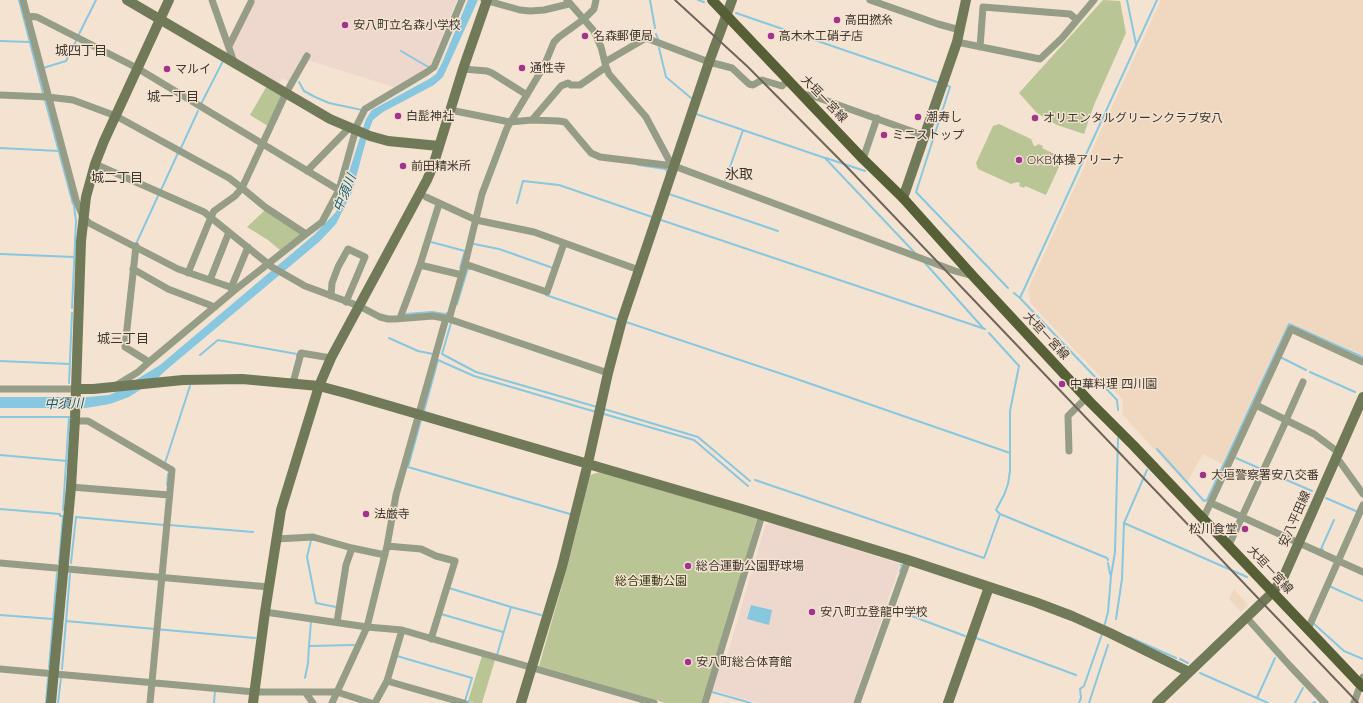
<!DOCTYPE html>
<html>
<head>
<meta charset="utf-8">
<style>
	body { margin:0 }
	canvas { display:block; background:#f5e3d1 }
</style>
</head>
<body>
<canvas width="1363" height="703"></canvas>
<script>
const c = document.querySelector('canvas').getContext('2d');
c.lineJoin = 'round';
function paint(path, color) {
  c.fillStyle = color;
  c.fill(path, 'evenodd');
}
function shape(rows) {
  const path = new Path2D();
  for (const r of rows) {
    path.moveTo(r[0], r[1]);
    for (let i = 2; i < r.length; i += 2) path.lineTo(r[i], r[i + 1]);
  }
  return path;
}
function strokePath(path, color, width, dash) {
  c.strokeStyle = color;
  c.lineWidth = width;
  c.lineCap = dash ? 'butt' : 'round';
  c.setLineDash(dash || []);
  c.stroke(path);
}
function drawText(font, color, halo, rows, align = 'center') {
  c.font = font + ' Quicksand,"Noto Sans JP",sans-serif';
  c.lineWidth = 3;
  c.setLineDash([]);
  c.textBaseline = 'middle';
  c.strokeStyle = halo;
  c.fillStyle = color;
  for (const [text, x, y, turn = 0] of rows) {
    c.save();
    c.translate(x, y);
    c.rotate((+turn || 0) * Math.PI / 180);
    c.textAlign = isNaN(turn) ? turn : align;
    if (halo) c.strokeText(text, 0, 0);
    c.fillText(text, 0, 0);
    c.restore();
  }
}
paint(shape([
	[1161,0,1363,0,1363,355,1288,323,1222,464,1203,454,1186,484,1122,414,1123,400,1031,304,1028,289],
	[1234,589,1248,605,1241,612,1229,599]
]), '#f0d8c0');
paint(shape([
	[254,0,457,0,433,58,435,61,432,66,397,88,301,58,289,82,282,78,279,84,238,61,232,47],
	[771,522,900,564,853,703,758,703,712,690,720,661,725,662,766,524]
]), '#eed7cc');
paint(shape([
	[1103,0,1120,1,1126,33,1094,105,1084,134,1057,125,1037,113,1019,93],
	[268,84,284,93,268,126,250,115],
	[999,124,1031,139,1034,146,1036,146,1038,144,1043,146,1042,148,1063,158,1046,195,1025,186,1024,188,1019,186,1020,183,1017,182,1011,184,978,169,976,163,993,126],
	[265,210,302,234,281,251,268,240,247,227],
	[600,472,757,518,704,703,665,703,539,666,567,568,590,475],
	[482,656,495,660,482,703,474,703,468,701]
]), '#bac596');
paint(shape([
	[468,0,478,0,443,77,434,85,383,112,373,120,369,130,352,192,336,224,319,242,165,371,157,379,129,397,110,404,86,408,0,408,0,397,88,397,109,395,116,392,160,365,315,234,336,212,366,119,372,110,429,79,436,74,442,63],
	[751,605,772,610,769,625,747,619]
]), '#88c7e0');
strokePath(shape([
	[19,0,43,93],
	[650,0,655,28],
	[698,0,704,2],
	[1127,0,1136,44],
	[736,13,937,82],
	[79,34,96,0],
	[656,34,658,39],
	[0,41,30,42],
	[659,48,666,77,691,98],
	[401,51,430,68],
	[43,68,66,61,76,41],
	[299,82,304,91,315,97,329,103,362,110],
	[946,85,950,87,916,192,1008,288],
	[45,100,73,204],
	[201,104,223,61],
	[696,114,825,158,915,253],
	[0,148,59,151],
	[181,148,198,111],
	[826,158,865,171],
	[638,165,666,169,667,172],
	[725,181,743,130],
	[161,190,178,153],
	[669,194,778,231],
	[517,203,523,181,559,185,652,217],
	[661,220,985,329],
	[431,242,465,251,460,268],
	[136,244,158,196],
	[474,244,499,249,553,268],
	[0,254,74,257],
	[925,263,984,329],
	[1014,293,1020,298],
	[546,295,619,320],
	[457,304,468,268,470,269],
	[72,308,76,221,74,206],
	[406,314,432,312,445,314,448,313],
	[626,322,788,376,1010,453],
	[451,323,442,354,476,372,597,407],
	[989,333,1019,366,1010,411,1010,471,1008,484,1004,495,996,510,1000,514,1107,558,1108,560],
	[389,338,418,351,433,354],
	[200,355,218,340,297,354,297,356],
	[1282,358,1306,370],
	[0,361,70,364],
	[1310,372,1355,392],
	[69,383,72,313],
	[604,409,698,437,750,481],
	[1118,410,1117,400,1020,298,1157,0],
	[424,411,438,360,474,376,596,412],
	[604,414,694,440,748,486],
	[0,417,69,417,63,510],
	[421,420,408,467,570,514],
	[1157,449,1204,501,1207,500,1289,324,1363,357],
	[0,455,67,461],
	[1236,458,1261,469],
	[165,463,190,386],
	[1266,471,1312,491],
	[755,480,984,558,1000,514],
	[167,485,168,474],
	[1326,498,1358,512],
	[0,509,60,514,60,516,63,516,59,563],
	[1124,523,1247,577],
	[169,525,253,532],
	[311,540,307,557,316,603,336,607],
	[1323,550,1321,549,1334,520],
	[71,563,76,517,164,525],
	[1108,563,1110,574],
	[900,571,902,566,901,565],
	[1329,586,1363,601],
	[449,587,449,588,511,607,497,655],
	[511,607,541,615],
	[893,609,965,636],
	[441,614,503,632],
	[0,615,53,619],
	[1116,619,1122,579,1124,523,1147,470],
	[66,621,255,638],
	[311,621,309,646,354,645],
	[1313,623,1344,651,1363,659],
	[1104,627,1108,612,1111,576,1115,552,1118,438],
	[1129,637,1176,658],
	[976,638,1076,675],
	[397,656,472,678,465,701,470,703],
	[1180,659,1188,663],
	[49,668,57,573],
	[62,669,70,574],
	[1200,673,1268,703],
	[305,678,308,663,309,646],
	[712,692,751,703],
	[1257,698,1275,658],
	[46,703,48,678],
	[58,703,61,678],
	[214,703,215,690],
	[1079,703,1081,698,1080,689,1084,686,1102,634],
	[1089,703,1108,645],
	[1295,703,1303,688],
	[1313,703,1315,702]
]), '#88c7e0', 2);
strokePath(shape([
	[23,0,76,200,83,217,89,223,178,269,236,289],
	[212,0,234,62],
	[484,0,520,10,530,11,544,10,569,4],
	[567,0,594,31,601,47,606,67,609,74,646,117,670,162,674,166],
	[870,0,938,24,960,30],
	[27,16,37,17,137,68,339,190],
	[957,42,1040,59,1062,38,1094,0],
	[229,46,251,2],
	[980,47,983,7,1070,14,1077,20],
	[605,62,646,38,709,62,732,68,749,84,753,85,762,80,782,86,788,80],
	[463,69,487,71,492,73,527,95],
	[802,94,816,97,925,136],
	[0,95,48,97,73,100,116,116,229,178,242,188,265,207,306,234,322,222,339,190,357,125,365,109,427,72,434,67,462,0],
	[450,110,510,122,532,120,559,121,565,122,591,153,600,157,674,166,955,271,973,276],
	[532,120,561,86,568,83,571,85,580,85,606,67],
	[863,159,877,118],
	[95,164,204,212,272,267,305,286,359,306,380,317,388,319,395,319,433,316,449,319,608,373],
	[307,171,349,128],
	[426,197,476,220,534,232,639,270],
	[439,204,420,265,462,275],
	[136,246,125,347,149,362,236,289,306,234],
	[465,264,547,292,564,243],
	[133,269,168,289,215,307],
	[188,273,211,217,214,211,235,196,242,188,286,93,307,56],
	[210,280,229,232],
	[231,288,248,247],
	[331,296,332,283,338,267,348,249,365,257,346,302],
	[400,318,420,265],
	[449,319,465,264,482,194,507,128,544,66,554,42,559,37,584,19,594,9,596,0],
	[293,383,301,353,331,358],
	[115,386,138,372,149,362],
	[0,389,76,389],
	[1256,405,1314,434,1338,452],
	[1286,420,1303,382],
	[75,421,88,421,172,470,150,703],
	[1069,451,1068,416,1086,398],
	[1335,460,1340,462,1363,494],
	[71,487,169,495],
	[1211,503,1363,572],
	[1203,519,1291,329,1363,362],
	[276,539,313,537,352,548,385,555],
	[1229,545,1286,421],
	[387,546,421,549,436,556,455,561,431,639],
	[0,563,269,587],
	[265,612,367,627,402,630,654,703],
	[1247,618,1290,666,1325,703],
	[337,622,346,565,352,548],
	[1308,629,1363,505],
	[0,669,255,692,305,692,313,703],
	[387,681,464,703],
	[305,692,337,692,371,703],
	[332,703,367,627,387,546,396,495,446,318],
	[375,703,387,681,402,630],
	[705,703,762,515],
	[857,703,908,560],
	[1354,703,1363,677]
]), '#969d86', 7);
strokePath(shape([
	[127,0,330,119,370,136,388,141,439,146],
	[903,198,957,42,966,0],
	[76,389,93,389,183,380,242,379,319,386,349,394,742,509,908,560,1035,602,1072,616,1110,633,1189,672],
	[51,703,71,487,75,419,81,241,86,197,95,164,104,141,169,0],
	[253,703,265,612,281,510,319,386,331,358,427,180,433,166,463,69,487,0],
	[521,703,562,567,588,463,608,373,622,320,709,62,732,0],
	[948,703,989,587],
	[1157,703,1273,592,1284,576,1363,397]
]), '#707958', 10);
strokePath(shape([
	[712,0,863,159,903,198,973,276,1090,402,1134,446,1358,682]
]), '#565f36', 10);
strokePath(shape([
	[675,0,748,67,847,167,1358,703]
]), '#6e645a', 2);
strokePath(shape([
	[1358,682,1363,687]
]), '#565f36', 10);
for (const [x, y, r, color] of [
	[837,20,4,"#a3328f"],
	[345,25,4,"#a3328f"],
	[585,36,4,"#a3328f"],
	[771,36,4,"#a3328f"],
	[522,68,4,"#a3328f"],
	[167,69,4,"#a3328f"],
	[398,116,4,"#a3328f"],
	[918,117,4,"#a3328f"],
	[1035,118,4,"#a3328f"],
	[884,135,4,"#a3328f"],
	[1019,160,4,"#a3328f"],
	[403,166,4,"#a3328f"],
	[1062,384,4,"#a3328f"],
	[1203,475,4,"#a3328f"],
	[366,514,4,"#a3328f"],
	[1245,529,4,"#a3328f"],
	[688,566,4,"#a3328f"],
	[812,612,4,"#a3328f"],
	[688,662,4,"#a3328f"]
]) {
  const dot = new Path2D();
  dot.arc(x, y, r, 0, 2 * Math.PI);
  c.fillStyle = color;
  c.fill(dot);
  strokePath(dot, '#f5e3d1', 1.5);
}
drawText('12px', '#3d362f', '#f5e3d1', [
	["高田撚糸",845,20],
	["安八町立名森小学校",353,25],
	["名森郵便局",593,36],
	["高木木工硝子店",779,36],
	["通性寺",530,68],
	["マルイ",175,69],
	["白髭神社",406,116],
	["潮寿し",926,117],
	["オリエンタルグリーンクラブ安八",1043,118],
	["ミニストップ",892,135],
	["OKB体操アリーナ",1027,160],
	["前田精米所",411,166],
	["中華料理 四川園",1070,384],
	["大垣警察署安八交番",1211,475],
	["法厳寺",374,514],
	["松川食堂",1237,529,"right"],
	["総合運動公園野球場",696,566],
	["安八町立登龍中学校",820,612],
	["安八町総合体育館",696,662]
], 'left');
drawText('12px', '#3d362f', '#f5e3d1', [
	["大垣一宮線",824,99,46],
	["大垣一宮線",1046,336,47],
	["安八平田線",1295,519,-66],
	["大垣一宮線",1270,570,47]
]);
drawText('12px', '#343b12', '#f5e3d1', [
	["総合運動公園",651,581]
]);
drawText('13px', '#3d362f', '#f5e3d1', [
	["城四丁目",81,51],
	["城一丁目",173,97],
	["城二丁目",117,178],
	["城三丁目",123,339]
]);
drawText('italic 13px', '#0b6079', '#f5e3d1', [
	["中須川",345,193,-68],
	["中須川",64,404,-1]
]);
drawText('14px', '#3d362f', '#f5e3d1', [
	["氷取",739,175]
]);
</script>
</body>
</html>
